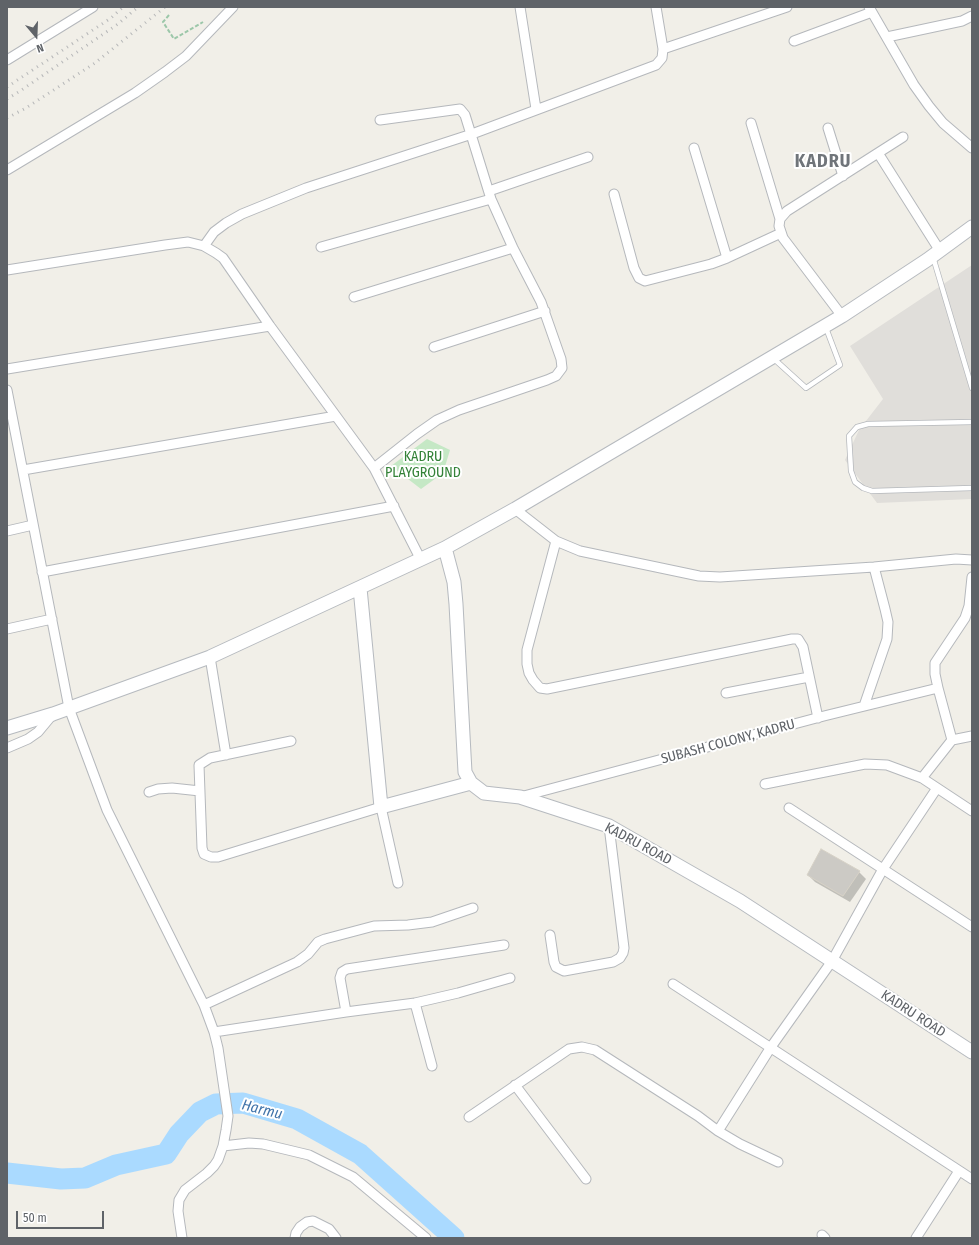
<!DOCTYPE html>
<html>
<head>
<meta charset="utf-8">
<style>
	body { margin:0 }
	#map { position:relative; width:979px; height:1245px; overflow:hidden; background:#f1efe8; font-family:"Fira Sans Condensed",sans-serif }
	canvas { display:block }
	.frame { position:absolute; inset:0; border:8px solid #5f6368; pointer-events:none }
	.north { position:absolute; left:16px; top:16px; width:40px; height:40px; -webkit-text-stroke:3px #fff; paint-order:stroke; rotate:161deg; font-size:11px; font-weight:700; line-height:16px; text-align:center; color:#5f6368 }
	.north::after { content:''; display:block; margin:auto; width:14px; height:18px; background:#5f6368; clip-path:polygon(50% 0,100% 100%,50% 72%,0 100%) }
	.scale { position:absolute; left:16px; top:1211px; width:88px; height:18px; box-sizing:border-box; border:2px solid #5f6368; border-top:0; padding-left:5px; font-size:12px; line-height:14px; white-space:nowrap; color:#5f6368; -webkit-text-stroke:3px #fff; paint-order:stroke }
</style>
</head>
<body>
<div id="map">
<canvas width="979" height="1245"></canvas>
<div class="frame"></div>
<div class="north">N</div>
<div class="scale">50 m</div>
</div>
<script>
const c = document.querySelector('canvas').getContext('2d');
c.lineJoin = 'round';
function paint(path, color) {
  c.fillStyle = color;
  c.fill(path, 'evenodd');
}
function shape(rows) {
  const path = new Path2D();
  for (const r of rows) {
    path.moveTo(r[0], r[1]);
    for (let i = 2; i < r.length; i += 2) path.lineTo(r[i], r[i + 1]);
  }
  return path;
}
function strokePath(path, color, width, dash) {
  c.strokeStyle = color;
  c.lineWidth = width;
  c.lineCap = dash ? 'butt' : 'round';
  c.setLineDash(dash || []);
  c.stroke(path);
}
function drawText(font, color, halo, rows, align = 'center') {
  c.font = font + ' "Fira Sans Condensed",sans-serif';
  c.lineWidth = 4;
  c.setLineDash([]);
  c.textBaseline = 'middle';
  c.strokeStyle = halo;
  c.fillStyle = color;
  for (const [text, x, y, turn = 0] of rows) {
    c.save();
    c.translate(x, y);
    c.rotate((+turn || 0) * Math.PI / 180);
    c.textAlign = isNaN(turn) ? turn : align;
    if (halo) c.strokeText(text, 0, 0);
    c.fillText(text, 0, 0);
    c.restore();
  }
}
paint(shape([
	[972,265,972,499,877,503,845,460,859,430,883,399,850,346]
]), '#e0deda');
paint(shape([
	[427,439,450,450,443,473,421,489,391,466]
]), '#c5e8c5');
paint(shape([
	[859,872,866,879,850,902,815,882,808,875]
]), '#0003');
strokePath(shape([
	[7,1173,61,1179,85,1178,116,1165,166,1154,179,1134,200,1112,216,1104,243,1103,297,1119,360,1154,454,1238]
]), '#aadaff', 21);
const building = shape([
	[821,849,860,871,843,896,807,875,821,849]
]);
paint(building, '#cccac5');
strokePath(building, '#d6d1c6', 1);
const lane = shape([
	[933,257,972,388],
	[773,358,806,388,840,365,826,328],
	[972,422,868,424,857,427,849,436,851,471,855,482,863,488,872,491,972,488]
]);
const street = shape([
	[520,7,536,109],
	[869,7,914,85,929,106,943,123,972,148],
	[887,37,962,21,972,16],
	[794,41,872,12],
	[663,49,787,7],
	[7,60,93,7],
	[751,123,780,219],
	[828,128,843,176],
	[694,148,727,258],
	[878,153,940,251],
	[7,170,135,93,165,72,186,56,233,7],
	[489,191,588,157],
	[614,194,634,268,639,278,645,281,711,264,727,258,781,233],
	[204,246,214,232,226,223,242,214,306,188,472,134,656,65,662,58,663,49,656,7],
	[321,247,491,199],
	[7,270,165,245,188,242,204,246,216,253,223,258,270,326,374,468,421,560],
	[354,297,513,248],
	[842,316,783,238,779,226,780,219,787,211,903,137],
	[434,347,545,311],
	[7,369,270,326],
	[7,390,69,708,107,810,204,1005,214,1032,218,1048,228,1116,226,1130,223,1146,218,1160,214,1166,207,1173,185,1190,179,1200,178,1211,182,1238],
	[374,468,417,434,437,420,459,410,547,380,556,376,562,368,561,359,541,302,513,248,491,199,465,115,460,109,380,120],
	[23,470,336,416],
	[515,509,556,541,580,551,699,576,720,577,874,567,956,559,972,560],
	[7,531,33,525],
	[556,541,527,650,527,664,529,673,533,680,540,688,547,689,792,639,798,639,803,647,818,718],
	[42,572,394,506],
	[7,629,52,619],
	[210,657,226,755],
	[726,693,809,677],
	[864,706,887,639,888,622,885,609,874,567],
	[972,736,952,740,922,778,972,811],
	[952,740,938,688,935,674,935,663,965,618,969,606,972,577],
	[291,741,210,758,199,765,202,848,204,854,211,857,218,857,381,807,398,883],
	[7,748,28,739,38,732,53,714],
	[765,784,865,764,887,765,922,778],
	[149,792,158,789,172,788,200,791],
	[520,797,824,716,938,688],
	[789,808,972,927],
	[550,935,554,962,556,967,564,971,613,962,620,958,623,953,624,948,609,826],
	[673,984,972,1179],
	[415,1003,432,1066],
	[204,1005,297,962,308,954,318,942,325,939,374,926,408,925,432,922,473,908],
	[346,1012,340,978,342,972,347,969,504,945],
	[214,1032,346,1012,415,1003,458,993,510,978],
	[515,1085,586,1179],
	[469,1117,569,1049,582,1047,595,1050,698,1116,718,1131,740,1144,778,1162],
	[718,1131,771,1047,832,961,883,869,937,788],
	[223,1146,249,1143,263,1144,309,1155,353,1177,426,1238],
	[822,1235,825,1238],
	[295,1238,296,1233,300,1227,307,1222,313,1221,329,1229,336,1238],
	[916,1238,959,1171]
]);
const secondary = shape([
	[445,548,454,582,456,604,464,754,465,772,471,783,484,793,520,797,609,826,740,901,972,1052],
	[360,588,381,807,471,783],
	[7,728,53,714,210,657,445,548,515,509,842,316,927,260,972,227]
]);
strokePath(lane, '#b5b8bc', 6);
strokePath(street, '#b5b8bc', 11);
strokePath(secondary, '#b6babf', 15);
strokePath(shape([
	[169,15,163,22,174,39,203,22]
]), '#9cc7a9', 2, [4, 2]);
strokePath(lane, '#fff', 4.5);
strokePath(street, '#fff', 9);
strokePath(secondary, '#fff', 13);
strokePath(shape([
	[7,87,111,18,123,7],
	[7,99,20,91,118,24,138,7],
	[7,118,26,108,95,63,165,7]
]), '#b6b7b8', 3, [1, 5]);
drawText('14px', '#348238', '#fff', [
	["KADRU",423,457],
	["PLAYGROUND",423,473]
]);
drawText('14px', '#5f6368', '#fff', [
	["SUBASH COLONY, KADRU",728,742,-15],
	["KADRU ROAD",638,844,28],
	["KADRU ROAD",913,1014,33]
]);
drawText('italic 15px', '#4174aa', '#fff', [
	["Harmu",262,1110,14]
]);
c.letterSpacing = '1px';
drawText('bold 18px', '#70757a', '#fff', [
	["KADRU",823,162]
]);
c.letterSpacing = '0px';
</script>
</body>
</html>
